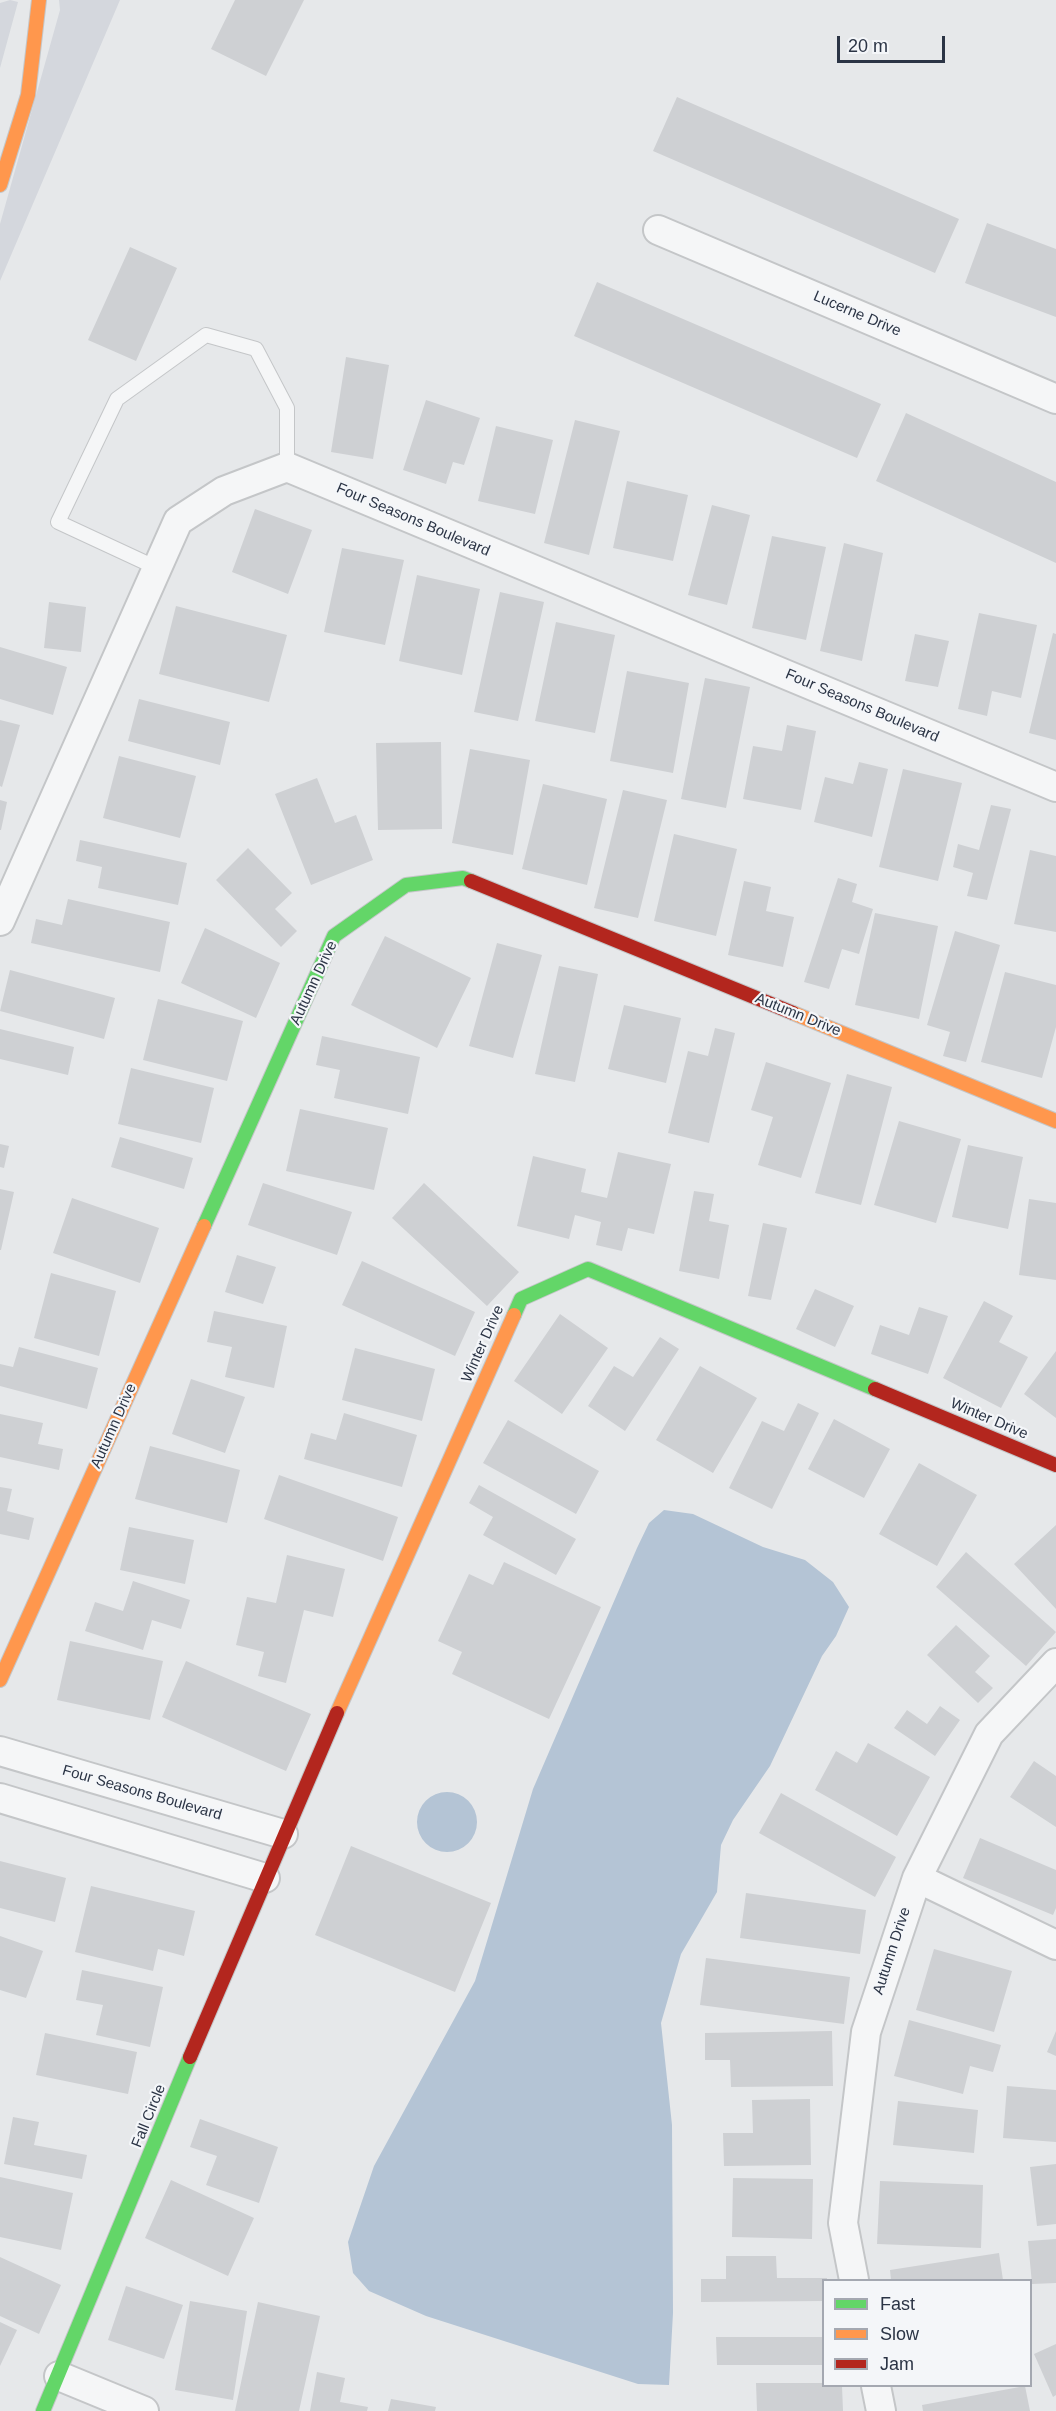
<!DOCTYPE html>
<html>
<head>
<meta charset="utf-8">
<style>
	body { margin:0 }
	#map { position:relative; width:1056px; height:2411px; overflow:hidden; background:#e6e8ea; font-family:Helvetica,sans-serif }
	canvas { display:block }
	.legend { position:absolute; left:822px; top:2279px; width:210px; height:108px; box-sizing:border-box; background:#f4f6f9; border:2px solid #a4a8b1; margin:0; padding:8px 10px; list-style:none; font-size:18px; color:#2b3445 }
	.legend li { display:flex; align-items:center; gap:12px; height:30px }
	.legend b { width:30px; border:2px solid #a4a8b1 }
	.scale { position:absolute; left:837px; top:36px; width:108px; height:27px; box-sizing:border-box; border:3px solid #2b3445; border-top:0; padding-left:8px; font-size:18px; line-height:21px; white-space:nowrap; color:#2b3445; -webkit-text-stroke:4px #f4f6f9; paint-order:stroke }
</style>
</head>
<body>
<div id="map">
<canvas width="1056" height="2411"></canvas>
<ul class="legend">
<li><b style="height:8px;background:#63d668"></b>Fast</li>
<li><b style="height:8px;background:#ff974d"></b>Slow</li>
<li><b style="height:8px;background:#b3261e"></b>Jam</li>
</ul>
<div class="scale">20 m</div>
</div>
<script>
const c = document.querySelector('canvas').getContext('2d');
c.lineJoin = 'round';
function paint(path, color) {
  c.fillStyle = color;
  c.fill(path, 'evenodd');
}
function shape(rows) {
  const path = new Path2D();
  for (const r of rows) {
    if (r.length === 3) {
      path.moveTo(r[0] + r[2], r[1]);
      path.arc(r[0], r[1], r[2], 0, 2 * Math.PI);
      continue;
    }
    path.moveTo(r[0], r[1]);
    for (let i = 2; i < r.length; i += 2) path.lineTo(r[i], r[i + 1]);
  }
  return path;
}
function strokePath(path, color, width, dash) {
  c.strokeStyle = color;
  c.lineWidth = width;
  c.lineCap = dash ? 'butt' : 'round';
  c.setLineDash(dash || []);
  c.stroke(path);
}
function drawText(font, color, halo, rows, align = 'center') {
  c.font = font + ' Helvetica,sans-serif';
  c.lineWidth = 4.5;
  c.setLineDash([]);
  c.textBaseline = 'middle';
  c.strokeStyle = halo;
  c.fillStyle = color;
  for (const [text, x, y, turn = 0] of rows) {
    c.save();
    c.translate(x, y);
    c.rotate((+turn || 0) * Math.PI / 180);
    c.textAlign = isNaN(turn) ? turn : align;
    if (halo) c.strokeText(text, 0, 0);
    c.fillText(text, 0, 0);
    c.restore();
  }
}
paint(shape([
	[10,0,18,2,0,68,0,3],
	[59,0,120,0,0,281,0,224,60,10]
]), '#d4d7dd');
paint(shape([
	[664,1510,693,1514,763,1547,805,1560,833,1582,849,1607,836,1636,822,1656,770,1766,733,1820,721,1845,717,1892,681,1954,661,2023,672,2125,673,2313,669,2385,638,2384,426,2316,369,2291,353,2273,348,2242,374,2166,475,1981,533,1789,637,1548,649,1523],
	[447,1822,30]
]), '#b4c4d5');
paint(shape([
	[235,0,304,0,266,76,211,49],
	[677,97,959,219,935,273,653,151],
	[987,223,1056,249,1056,317,965,283],
	[130,247,177,268,136,361,88,340],
	[597,282,881,404,857,458,574,336],
	[346,357,389,365,373,459,331,452],
	[426,400,480,418,464,465,453,462,446,484,403,470],
	[906,413,1056,482,1056,563,876,481],
	[575,420,620,431,589,555,544,543],
	[496,426,553,440,535,514,478,501],
	[627,481,688,495,673,561,613,548],
	[712,505,750,515,727,605,688,595],
	[255,509,312,530,288,594,232,572],
	[772,536,826,547,806,640,752,628],
	[844,543,883,553,862,661,820,651],
	[342,548,404,560,385,645,324,632],
	[417,575,480,589,462,675,399,661],
	[500,592,544,602,518,721,474,712],
	[49,602,86,607,81,652,44,648],
	[176,606,287,635,269,702,159,674],
	[979,613,1037,625,1021,698,992,691,987,716,958,709],
	[556,622,615,635,595,733,535,721],
	[1053,633,1056,634,1056,740,1029,733],
	[915,634,949,641,938,687,905,681],
	[0,647,67,667,53,715,0,699],
	[627,671,689,683,673,773,610,761],
	[705,678,750,687,726,808,681,799],
	[139,699,230,722,220,765,128,741],
	[0,720,20,725,2,787,0,786],
	[787,725,816,731,801,810,743,799,753,746,782,751],
	[441,742,442,829,378,830,376,743],
	[470,749,530,760,513,855,452,843],
	[119,756,196,776,180,838,103,818],
	[859,762,888,769,872,837,814,822,825,777,853,784],
	[903,769,962,783,938,881,879,867],
	[317,778,335,823,356,815,373,860,311,885,275,794],
	[543,784,607,799,587,885,522,869],
	[623,790,667,800,638,918,594,908],
	[0,800,7,802,1,830,0,830],
	[991,805,1011,809,987,900,967,896,973,873,953,867,958,844,979,850],
	[674,834,737,849,716,936,654,921],
	[80,840,187,863,178,905,98,888,102,867,76,861],
	[248,848,292,893,275,909,297,931,281,947,216,880],
	[1030,850,1056,856,1056,932,1014,924],
	[838,878,857,884,852,902,873,909,859,954,842,949,829,989,804,982],
	[744,881,771,887,766,911,794,917,783,967,728,955],
	[68,899,170,922,160,972,31,943,36,919,62,925],
	[875,913,938,926,919,1019,855,1005],
	[205,928,280,963,256,1018,181,983],
	[955,931,1000,945,966,1062,943,1056,950,1032,927,1025],
	[385,936,471,978,437,1048,351,1005],
	[497,943,542,955,513,1058,469,1046],
	[559,966,598,974,575,1082,535,1074],
	[10,970,115,998,104,1039,0,1011],
	[1005,972,1056,985,1056,1027,1042,1078,981,1062],
	[158,999,243,1021,227,1081,143,1060],
	[624,1005,681,1018,666,1083,608,1069],
	[715,1028,735,1033,709,1143,668,1133,688,1051,708,1056],
	[0,1029,74,1047,68,1075,0,1059],
	[322,1036,420,1057,408,1114,334,1098,340,1070,316,1065],
	[766,1062,831,1083,801,1178,758,1165,773,1117,751,1110],
	[131,1068,214,1088,201,1143,118,1124],
	[847,1074,892,1087,861,1205,815,1193],
	[300,1109,388,1128,374,1190,286,1171],
	[899,1121,961,1139,936,1223,874,1205],
	[120,1137,193,1158,184,1189,111,1167],
	[0,1144,9,1146,4,1168,0,1167],
	[968,1145,1023,1157,1008,1229,952,1217],
	[618,1152,671,1164,654,1234,628,1228,622,1251,596,1245,601,1222,575,1215,569,1239,517,1226,533,1156,586,1169,581,1192,607,1198],
	[263,1183,352,1212,337,1255,248,1225],
	[424,1183,519,1272,487,1306,392,1218],
	[0,1189,14,1192,1,1250,0,1250],
	[694,1191,714,1194,709,1221,729,1225,719,1279,679,1271],
	[72,1198,159,1228,140,1283,53,1253],
	[1029,1199,1056,1203,1056,1280,1019,1275],
	[763,1223,787,1228,771,1300,748,1296],
	[237,1255,276,1267,263,1304,225,1292],
	[362,1261,475,1312,455,1356,342,1305],
	[51,1273,116,1291,99,1356,34,1338],
	[815,1289,854,1306,835,1347,796,1329],
	[984,1301,1013,1316,999,1342,1028,1357,1001,1408,943,1378],
	[919,1307,948,1316,928,1374,871,1354,880,1325,909,1335],
	[214,1311,287,1326,274,1388,225,1377,232,1347,207,1342],
	[560,1314,608,1348,562,1414,514,1381],
	[660,1337,679,1349,625,1431,588,1406,614,1366,633,1377],
	[19,1347,98,1368,87,1409,0,1386,0,1364,13,1367],
	[355,1348,435,1369,422,1421,342,1400],
	[1056,1351,1056,1418,1024,1394],
	[700,1366,757,1398,713,1473,656,1440],
	[191,1379,245,1397,225,1453,172,1434],
	[798,1403,819,1413,772,1509,729,1488,762,1421,784,1431],
	[344,1413,417,1435,402,1487,304,1459,311,1433,336,1440],
	[0,1414,43,1423,38,1444,63,1449,59,1470,0,1457],
	[834,1419,890,1449,864,1498,808,1469],
	[508,1420,599,1471,576,1514,483,1463],
	[150,1446,240,1470,227,1523,135,1499],
	[919,1463,977,1495,937,1566,879,1534],
	[279,1475,398,1517,383,1561,264,1519],
	[479,1485,576,1539,556,1575,483,1535,493,1517,469,1503],
	[0,1487,12,1489,7,1511,34,1518,29,1540,0,1534],
	[1056,1525,1056,1609,1014,1564],
	[129,1527,194,1540,185,1584,120,1570],
	[966,1552,1056,1632,1026,1666,936,1587],
	[287,1555,345,1569,333,1617,304,1610,286,1683,258,1676,264,1652,236,1645,247,1597,276,1603],
	[504,1562,601,1607,549,1719,452,1674,462,1652,438,1641,469,1574,493,1585],
	[133,1581,190,1600,181,1629,152,1620,143,1650,85,1631,95,1602,123,1611],
	[956,1625,990,1656,975,1672,993,1688,978,1703,927,1655],
	[70,1641,163,1661,150,1720,57,1700],
	[186,1661,311,1714,286,1771,162,1717],
	[940,1706,960,1720,935,1756,894,1728,907,1710,927,1724],
	[868,1743,930,1777,897,1836,815,1790,836,1751,857,1763],
	[1034,1761,1056,1776,1056,1827,1010,1797],
	[781,1793,896,1857,875,1897,759,1833],
	[980,1838,1056,1870,1056,1908,1053,1915,963,1878],
	[351,1846,491,1903,455,1992,315,1935],
	[0,1861,66,1878,55,1922,0,1908],
	[91,1886,195,1911,184,1956,158,1949,153,1971,75,1952],
	[746,1893,866,1910,860,1954,740,1938],
	[0,1936,43,1951,26,1998,0,1990],
	[934,1949,1012,1971,994,2032,916,2010],
	[706,1958,850,1977,844,2024,700,2005],
	[82,1970,163,1987,150,2047,96,2035,103,2005,76,2000],
	[909,2020,1001,2045,993,2072,970,2066,963,2094,894,2076],
	[832,2031,833,2086,731,2087,730,2060,705,2060,705,2033],
	[1056,2031,1056,2056,1047,2052],
	[45,2033,137,2052,128,2094,36,2075],
	[1007,2086,1056,2090,1056,2142,1003,2138],
	[810,2099,811,2165,724,2166,723,2133,753,2133,752,2100],
	[898,2101,978,2110,974,2153,893,2145],
	[13,2117,39,2122,34,2145,87,2155,82,2179,4,2164],
	[200,2119,278,2147,259,2203,206,2185,217,2156,190,2147],
	[1056,2164,1056,2224,1037,2226,1030,2167],
	[0,2177,73,2193,61,2250,0,2237],
	[733,2178,813,2179,812,2239,732,2237],
	[171,2180,254,2218,228,2276,145,2238],
	[880,2181,983,2185,981,2248,877,2244],
	[1056,2239,1056,2283,1032,2284,1028,2241],
	[999,2253,1003,2280,891,2280,890,2270],
	[726,2256,776,2256,777,2278,827,2278,827,2280,824,2280,824,2301,701,2302,701,2279,726,2279],
	[0,2257,61,2285,39,2334,0,2316],
	[126,2286,183,2305,164,2359,108,2340],
	[190,2301,247,2311,233,2400,175,2390],
	[258,2302,320,2316,299,2411,235,2411],
	[0,2322,17,2330,0,2366],
	[716,2337,824,2337,824,2365,717,2365],
	[1056,2344,1056,2395,1053,2397,1034,2354],
	[317,2372,345,2378,340,2402,368,2407,367,2411,310,2411],
	[756,2383,824,2383,824,2386,842,2386,843,2411,757,2411],
	[1025,2386,1030,2411,923,2411,922,2405],
	[391,2399,436,2407,435,2411,388,2411]
]), '#ced0d3');
const lane = shape([
	[157,568,58,522,117,399,206,335,256,349,287,408,287,467]
]);
const street = shape([
	[658,230,1056,399],
	[0,921,178,521,224,491,287,467,1056,787],
	[0,1751,283,1834],
	[0,1798,265,1878],
	[917,1878,1056,1945],
	[854,2280,843,2223,866,2032,917,1878,989,1734,1056,1663],
	[59,2376,144,2411],
	[876,2386,881,2411]
]);
const fast = shape([
	[204,1226,334,936,406,885,463,878,471,881],
	[514,1315,521,1299,588,1269,875,1389],
	[43,2411,190,2057]
]);
const slow = shape([
	[0,185,28,95,39,0],
	[793,1013,1056,1121],
	[0,1680,204,1226],
	[337,1713,514,1315]
]);
const jam = shape([
	[471,881,793,1013],
	[875,1389,1056,1465],
	[190,2057,337,1713]
]);
strokePath(lane, '#c4c6c8', 16);
strokePath(street, '#c4c6c8', 32);
strokePath(fast, '#c4c6c8', 16);
strokePath(slow, '#c4c6c8', 16);
strokePath(jam, '#c4c6c8', 16);
strokePath(lane, '#f5f6f7', 14);
strokePath(street, '#f5f6f7', 28);
strokePath(fast, '#63d668', 14);
strokePath(slow, '#ff974d', 14);
strokePath(jam, '#b3261e', 14);
drawText('15px', '#2b3445', '#f4f6f9', [
	["Lucerne Drive",857,314,23],
	["Four Seasons Boulevard",413,520,23],
	["Four Seasons Boulevard",862,706,23],
	["Autumn Drive",314,983,-65],
	["Autumn Drive",798,1015,22],
	["Winter Drive",483,1344,-66],
	["Winter Drive",989,1419,23],
	["Autumn Drive",114,1426,-66],
	["Four Seasons Boulevard",142,1793,16],
	["Autumn Drive",892,1951,-72],
	["Fall Circle",149,2116,-68]
]);
</script>
</body>
</html>
